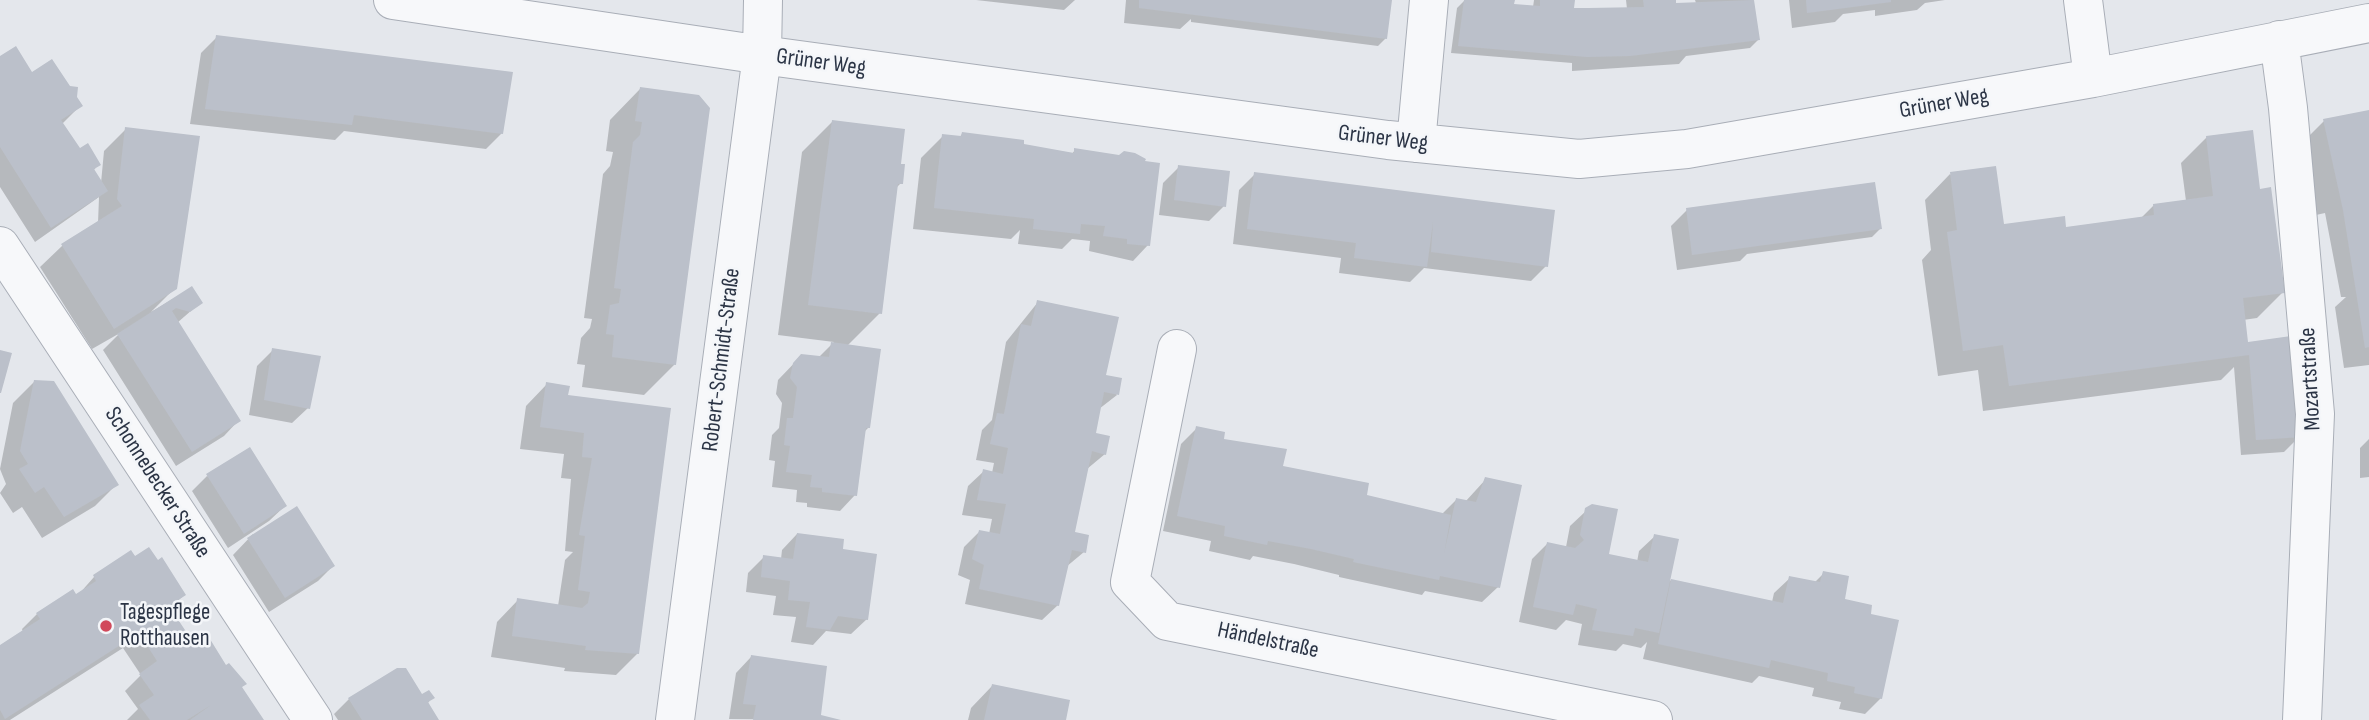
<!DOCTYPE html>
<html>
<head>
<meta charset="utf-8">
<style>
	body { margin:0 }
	canvas { display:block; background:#e4e7ec }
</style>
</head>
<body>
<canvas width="2369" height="720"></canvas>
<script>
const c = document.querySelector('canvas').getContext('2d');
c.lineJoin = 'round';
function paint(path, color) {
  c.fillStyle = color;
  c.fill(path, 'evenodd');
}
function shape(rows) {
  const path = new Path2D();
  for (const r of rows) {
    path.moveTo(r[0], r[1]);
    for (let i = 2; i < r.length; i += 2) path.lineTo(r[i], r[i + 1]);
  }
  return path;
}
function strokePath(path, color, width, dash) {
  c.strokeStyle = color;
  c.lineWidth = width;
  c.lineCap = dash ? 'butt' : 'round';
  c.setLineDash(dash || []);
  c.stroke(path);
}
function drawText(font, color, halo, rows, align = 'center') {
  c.font = font + ' "Sofia Sans Condensed",sans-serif';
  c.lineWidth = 5;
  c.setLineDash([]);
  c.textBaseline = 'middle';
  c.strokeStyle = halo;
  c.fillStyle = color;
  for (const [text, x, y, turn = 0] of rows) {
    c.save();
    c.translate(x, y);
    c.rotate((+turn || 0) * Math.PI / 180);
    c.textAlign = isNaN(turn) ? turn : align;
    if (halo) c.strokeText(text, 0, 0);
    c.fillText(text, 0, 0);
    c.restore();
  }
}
paint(shape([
	[976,0,1075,0,1064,10],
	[1126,0,1391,0,1386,38,1378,46,1191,22,1191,19,1180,29,1124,23],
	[1513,0,1512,5,1533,7,1534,0,1573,0,1572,10,1627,9,1626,0,1674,0,1675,5,1696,3,1695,0,1753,0,1758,40,1750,48,1686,56,1679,64,1572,71,1572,63,1451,53,1457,8,1464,1],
	[1789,0,1945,0,1925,3,1917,10,1875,16,1875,10,1843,14,1835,22,1792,28],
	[217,37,502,133,486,149,344,131,335,140,190,124,201,53],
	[0,58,75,98,80,106,62,124,80,151,99,164,93,171,101,183,104,151,126,129,175,288,151,312,191,288,200,303,177,323,239,420,224,436,176,466,103,350,120,333,92,349,40,267,62,246,98,223,99,197,35,242,0,187],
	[640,89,675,364,644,395,582,387,585,365,577,364,581,338,590,328,592,319,584,318,603,174,610,166,613,152,606,151,610,120],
	[2369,112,2369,365,2344,368,2335,307,2346,297,2341,297,2325,213,2316,215,2303,142,2324,121],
	[832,122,899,166,901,183,896,188,880,313,847,346,869,427,863,433,855,495,840,511,807,507,807,503,796,502,797,490,772,487,775,461,769,460,772,435,779,428,782,403,776,394,778,380,802,355,818,358,834,342,778,335,802,152],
	[962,134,1071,155,1075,150,1143,163,1148,245,1133,261,1089,251,1090,241,1072,239,1062,249,1018,244,1020,230,1011,239,913,229,921,158,943,136,959,138],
	[2207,137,2259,191,2283,292,2257,318,2243,320,2246,346,2300,436,2284,452,2241,455,2234,367,2221,380,1983,411,1978,370,1938,376,1922,260,1931,250,1925,200,1950,174,2002,226,2064,229,2141,218,2154,205,2186,201,2181,163],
	[1179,167,1224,206,1209,221,1159,215,1163,183],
	[1255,174,1553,212,1546,266,1531,281,1424,268,1410,282,1339,273,1341,258,1233,244,1239,190],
	[1687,210,1880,229,1872,237,1747,254,1740,261,1677,270,1671,226],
	[1038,302,1117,395,1099,409,1094,435,1105,454,1087,469,1073,533,1084,552,1066,567,1058,605,1042,620,965,604,970,580,958,575,964,547,979,532,989,534,992,519,962,515,968,486,984,471,992,473,994,463,976,460,982,430,992,420,1006,342],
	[273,350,308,408,292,423,249,415,257,366],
	[34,382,117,484,95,506,42,538,22,507,13,513,0,493,6,484,0,469,13,403],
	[547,384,566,396,669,410,638,653,616,675,564,671,565,668,491,657,497,622,518,600,558,606,565,560,573,552,565,551,571,479,561,478,564,454,520,449,526,406],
	[1197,428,1281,468,1365,496,1442,514,1456,500,1465,502,1486,479,1498,587,1482,602,1425,591,1422,595,1339,577,1339,575,1294,564,1253,556,1250,560,1209,551,1211,541,1163,531,1181,444],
	[2369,439,2369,477,2360,478,2360,448],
	[207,476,285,506,269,521,228,548,192,491],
	[1587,510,1607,555,1637,562,1639,551,1655,536,1668,580,1772,602,1774,593,1790,578,1814,583,1824,573,1843,600,1869,615,1881,698,1865,714,1839,709,1841,702,1812,696,1814,688,1759,676,1752,683,1643,659,1647,642,1641,648,1623,644,1616,651,1578,645,1582,624,1566,620,1556,630,1519,622,1532,559,1547,544,1566,547,1570,526],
	[253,534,333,566,318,581,269,612,233,555],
	[797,534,867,619,851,634,826,631,813,645,791,642,796,617,773,615,776,596,746,592,748,573,764,557,781,559,782,550],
	[131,553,184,595,169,609,190,642,241,688,262,720,127,720,138,709,125,691,141,675,123,648,10,720,0,720,0,647,23,632,22,629,37,614,79,594,94,577],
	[751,657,819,717,839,720,729,719,736,673],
	[992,686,1065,720,968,720,971,708],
	[422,696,432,698,427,704,437,720,338,720,334,714,349,699]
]), '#0003');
paint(shape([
	[1139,0,1392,0,1387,39,1139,8],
	[1464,0,1515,0,1514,4,1540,6,1540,0,1575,0,1574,8,1588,8,1644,7,1643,0,1676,0,1676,3,1754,0,1760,40,1630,56,1587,57,1458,46],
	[1806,0,1891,0,1891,2,1807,13],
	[216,35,513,72,503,134,354,115,352,125,205,109],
	[16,46,32,72,52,59,70,86,78,87,77,97,83,106,61,120,80,148,88,143,101,165,94,169,108,191,51,228,0,147,0,56],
	[640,87,699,95,710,108,676,365,612,357,614,335,606,334,610,305,619,303,621,289,614,288,633,142,640,135,642,122,635,121],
	[2369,110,2369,347,2365,348,2343,210,2323,119],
	[832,120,905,129,901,164,905,164,903,184,898,184,882,314,808,305],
	[125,127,200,136,177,289,114,329,61,244,122,206,117,199],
	[2253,130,2260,189,2271,187,2285,293,2243,298,2248,342,2291,336,2302,437,2256,440,2249,355,2009,386,2003,345,1963,351,1947,232,1957,230,1950,172,1996,166,2004,224,2065,216,2066,227,2154,215,2153,204,2213,196,2206,136],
	[962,132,1024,140,1024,144,1074,153,1074,148,1119,155,1124,151,1135,153,1146,159,1145,161,1160,163,1150,246,1127,244,1127,239,1103,236,1105,226,1081,224,1080,234,1033,229,1034,219,934,208,942,134,961,136],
	[1178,165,1230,171,1226,207,1174,200],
	[1254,172,1555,210,1548,267,1431,252,1433,222,1427,267,1354,258,1356,243,1247,229],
	[1875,182,1882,229,1692,255,1686,208],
	[192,286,203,303,190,312,176,308,172,311,241,421,192,452,117,334],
	[1037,300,1119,317,1106,375,1122,378,1119,395,1104,392,1096,433,1110,436,1106,455,1092,451,1075,532,1089,535,1086,553,1072,550,1059,606,979,589,984,565,972,559,979,530,1000,534,1006,504,977,500,983,469,1003,474,1008,448,990,444,997,413,1004,414,1021,324,1031,326],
	[831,342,881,349,870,428,866,428,857,496,822,492,822,488,810,487,812,475,786,472,790,446,784,445,787,418,793,418,797,387,790,378,793,363,801,354,829,357],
	[272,348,321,356,310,409,264,400],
	[0,350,12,353,1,393,0,393],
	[34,380,54,381,119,485,64,517,44,487,35,493,19,469,28,464,20,451],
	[546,382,570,386,568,395,671,408,639,654,585,650,586,646,512,636,517,598,582,608,588,603,590,592,578,590,585,536,579,535,592,458,582,457,584,433,540,427],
	[1196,426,1225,432,1224,439,1287,449,1283,466,1369,483,1367,495,1451,515,1444,554,1456,498,1476,502,1485,477,1522,485,1500,588,1440,576,1439,580,1353,562,1354,559,1311,549,1268,541,1267,545,1224,536,1225,526,1177,516],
	[250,447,287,506,244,534,206,474],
	[1592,504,1618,509,1609,554,1648,562,1654,534,1679,539,1659,633,1635,628,1633,636,1592,630,1597,609,1576,604,1573,615,1533,607,1547,542,1575,548,1584,540,1580,535,1585,508],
	[297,506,335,566,285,598,247,538],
	[797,533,844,539,843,549,877,554,868,620,838,616,830,630,806,627,810,602,788,600,790,581,761,577,763,555,793,559],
	[149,547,158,560,162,557,186,595,169,606,191,639,205,631,226,665,229,663,247,684,242,687,264,720,190,720,211,705,187,720,150,720,139,705,154,695,139,674,157,661,139,633,5,719,0,710,0,645,40,619,36,613,73,589,76,594,96,581,93,575,131,550,135,556],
	[1823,571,1849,576,1845,599,1872,605,1871,614,1899,620,1882,699,1854,693,1855,687,1827,681,1828,673,1771,660,1769,668,1658,644,1671,579,1783,603,1789,576,1820,582],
	[751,655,827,666,821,715,841,720,753,720,756,705,743,704],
	[397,668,406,668,422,694,429,690,435,698,428,702,439,720,362,720,348,698],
	[992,684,1070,700,1066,720,984,720]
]), '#bbc0ca');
const minor = shape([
	[393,0,762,55,1388,140,1579,159,1687,149,2093,78,2369,23],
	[2083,0,2093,78],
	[2279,40,2288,108,2315,414,2302,720],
	[1416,143,1429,0],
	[0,246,313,720],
	[1177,349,1130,582,1167,621,1653,720],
	[675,720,762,55,763,0]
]);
strokePath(minor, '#a9aeb7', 40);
strokePath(minor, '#f7f8fa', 38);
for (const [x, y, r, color] of [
	[106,626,7,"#d1495b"]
]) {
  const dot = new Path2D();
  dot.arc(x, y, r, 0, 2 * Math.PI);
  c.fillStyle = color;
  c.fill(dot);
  strokePath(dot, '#f4f6f9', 2.5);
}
drawText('23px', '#2b3445', '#f4f6f9', [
	["Grüner Weg",821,63,8],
	["Grüner Weg",1944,104,-10],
	["Grüner Weg",1383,139,7],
	["Robert-Schmidt-Straße",722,360,-83],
	["Mozartstraße",2311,379,-93],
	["Schonnebecker Straße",157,483,57],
	["Händelstraße",1268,641,12]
]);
drawText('23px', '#2b3445', '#f4f6f9', [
	["Tagespflege",120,613],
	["Rotthausen",120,639]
], 'left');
</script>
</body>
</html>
